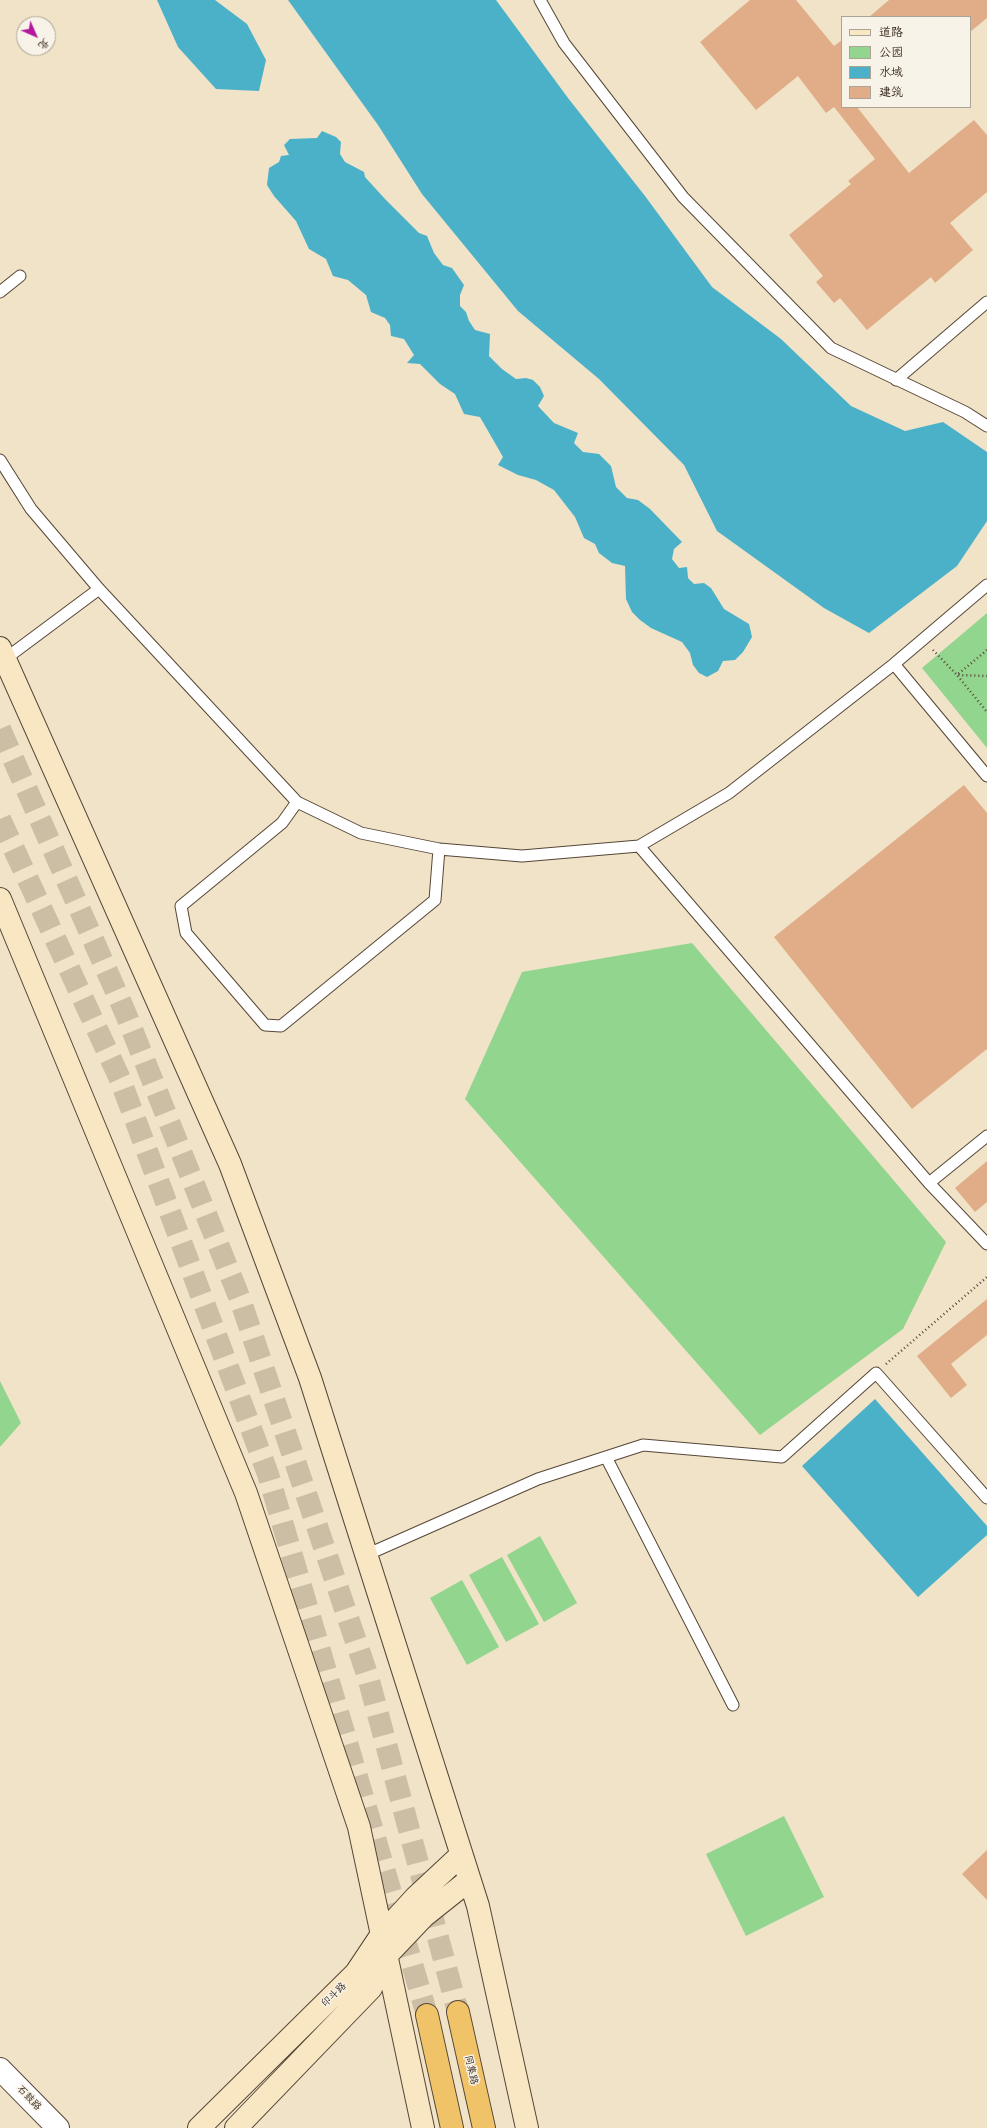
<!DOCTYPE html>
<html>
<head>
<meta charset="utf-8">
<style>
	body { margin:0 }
	#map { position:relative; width:987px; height:2128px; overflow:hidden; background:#f0e3c7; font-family:"Shantell Sans","LXGW WenKai TC",sans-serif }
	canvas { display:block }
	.legend { position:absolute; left:841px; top:16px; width:130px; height:92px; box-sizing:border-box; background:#f7f3e8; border:1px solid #aca397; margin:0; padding:5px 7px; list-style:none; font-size:12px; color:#3b2a1e }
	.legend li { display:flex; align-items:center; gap:8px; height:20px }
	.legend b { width:20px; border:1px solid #aca397 }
	.north { position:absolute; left:16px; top:16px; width:40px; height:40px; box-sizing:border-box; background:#f7f3e8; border:1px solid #aca397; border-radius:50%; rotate:135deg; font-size:11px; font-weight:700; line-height:16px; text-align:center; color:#3b2a1e }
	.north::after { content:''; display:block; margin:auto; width:14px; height:18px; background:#b5179e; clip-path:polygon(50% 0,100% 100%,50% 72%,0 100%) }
</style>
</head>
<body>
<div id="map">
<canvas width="987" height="2128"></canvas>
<ul class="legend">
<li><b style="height:5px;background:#f9e7c3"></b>道路</li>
<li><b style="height:11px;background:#92d58e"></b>公园</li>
<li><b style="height:11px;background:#4ab1c9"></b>水域</li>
<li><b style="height:11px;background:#e1ad88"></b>建筑</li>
</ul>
<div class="north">北</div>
</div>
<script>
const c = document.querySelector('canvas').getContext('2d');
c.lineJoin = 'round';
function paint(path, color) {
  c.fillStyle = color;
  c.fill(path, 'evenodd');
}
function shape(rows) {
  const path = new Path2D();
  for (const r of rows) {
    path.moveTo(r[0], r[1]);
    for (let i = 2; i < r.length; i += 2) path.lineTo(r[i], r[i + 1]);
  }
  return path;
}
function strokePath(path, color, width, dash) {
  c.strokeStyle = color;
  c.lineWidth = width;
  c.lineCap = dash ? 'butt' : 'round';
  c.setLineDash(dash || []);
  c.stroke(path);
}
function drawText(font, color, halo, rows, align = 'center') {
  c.font = font + ' "Shantell Sans","LXGW WenKai TC",sans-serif';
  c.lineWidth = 3;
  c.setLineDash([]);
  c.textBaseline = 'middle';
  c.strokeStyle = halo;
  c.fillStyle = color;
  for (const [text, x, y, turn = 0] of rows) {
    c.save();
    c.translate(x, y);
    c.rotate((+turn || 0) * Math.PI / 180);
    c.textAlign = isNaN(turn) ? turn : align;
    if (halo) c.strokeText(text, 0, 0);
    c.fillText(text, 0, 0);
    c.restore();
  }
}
paint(shape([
	[987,613,987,748,922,668],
	[692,943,946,1242,903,1329,760,1435,465,1099,522,972],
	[0,1381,21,1423,0,1447],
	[540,1536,577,1603,544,1622,507,1555],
	[502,1557,539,1624,506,1642,469,1575],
	[462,1580,499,1647,467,1665,430,1598],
	[784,1816,824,1897,746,1936,706,1854]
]), '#92d58e');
paint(shape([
	[157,0,215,0,247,24,266,60,259,91,216,89,178,47],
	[288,0,496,0,568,98,645,196,712,287,781,339,851,406,905,431,943,422,987,452,987,521,957,566,869,633,824,608,717,531,684,465,599,379,518,311,422,194,378,125],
	[322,131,336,137,341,142,340,154,345,162,364,172,365,177,385,199,419,233,427,236,434,253,443,265,452,268,464,285,460,295,460,306,466,312,469,321,475,330,490,334,489,356,502,369,516,379,526,378,533,380,540,387,544,396,538,406,554,423,578,433,574,443,583,452,599,454,611,466,616,487,627,498,638,500,650,509,682,542,674,549,672,559,679,568,687,567,688,578,694,584,704,583,711,588,724,609,749,624,752,637,743,652,735,660,723,661,718,671,707,677,699,673,693,665,690,653,682,642,651,628,640,620,632,612,626,599,625,566,612,563,599,553,595,544,584,538,575,517,554,490,536,480,518,475,498,465,503,457,480,417,464,414,455,394,440,384,420,364,407,363,414,355,404,339,391,336,390,325,385,318,371,312,366,295,348,280,333,276,326,259,309,249,296,221,274,196,267,185,269,168,279,162,281,156,289,155,284,145,290,139,317,138],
	[875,1399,987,1526,987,1535,918,1597,802,1466]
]), '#4ab1c9');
paint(shape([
	[750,0,796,0,834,46,842,40,842,107,857,107,909,173,974,120,987,135,987,192,950,223,973,250,935,283,931,277,867,330,840,298,834,303,816,282,823,276,789,235,851,184,848,181,875,159,834,107,826,113,798,76,756,110,700,42],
	[889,0,987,0,987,18,970,32,970,17,869,17],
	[964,785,987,813,987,1049,912,1109,774,937],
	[987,1161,987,1202,975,1212,955,1188],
	[987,1299,987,1335,951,1364,967,1385,951,1398,917,1356],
	[987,1850,987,1900,962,1874]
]), '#e1ad88');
strokePath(shape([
	[0,729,125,1012,240,1299,368,1677,458,2012],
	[0,819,120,1079,268,1474,427,2015]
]), '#ccbea5', 22, [22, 11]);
const service = shape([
	[540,0,564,43,683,197,831,348,965,412,987,426],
	[0,292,20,276],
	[896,380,987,302],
	[0,460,31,509,99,589,297,802,361,833,439,849,522,856,639,846,729,793,894,664,987,585],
	[5,659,99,589],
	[894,664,987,776],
	[297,802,282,823,181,906,186,933,265,1025,281,1026,435,900,439,849],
	[639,846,929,1183,987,1244],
	[929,1183,987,1136],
	[606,1457,733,1705],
	[366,1555,538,1479,643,1445,782,1457,876,1373,987,1498]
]);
const tertiary = shape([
	[0,2069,58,2128]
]);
const secondary = shape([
	[0,648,230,1164,310,1378,478,1906,527,2128],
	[0,899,246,1493,359,1827,423,2128],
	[199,2128,356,1973,382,1934,416,1897,461,1855],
	[236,2128,371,1988,386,1956,424,1916,468,1881]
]);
const trunk = shape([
	[458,2012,484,2128],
	[427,2015,452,2128]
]);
strokePath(service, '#564637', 13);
strokePath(tertiary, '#564637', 24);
strokePath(secondary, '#564637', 24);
strokePath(trunk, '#564637', 24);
strokePath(shape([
	[933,650,957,675,987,676],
	[987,650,957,675,987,712],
	[886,1364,987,1277]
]), '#564637', 2.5, [1, 3]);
strokePath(service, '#fff', 11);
strokePath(tertiary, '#fff', 22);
strokePath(secondary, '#f9e7c3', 22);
strokePath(trunk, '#f0c369', 22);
drawText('10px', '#3b2a1e', '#f7f3e8', [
	["印斗路",334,1995,-45],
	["同集路",471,2070,77],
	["石鼓路",29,2098,46]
]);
</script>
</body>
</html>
